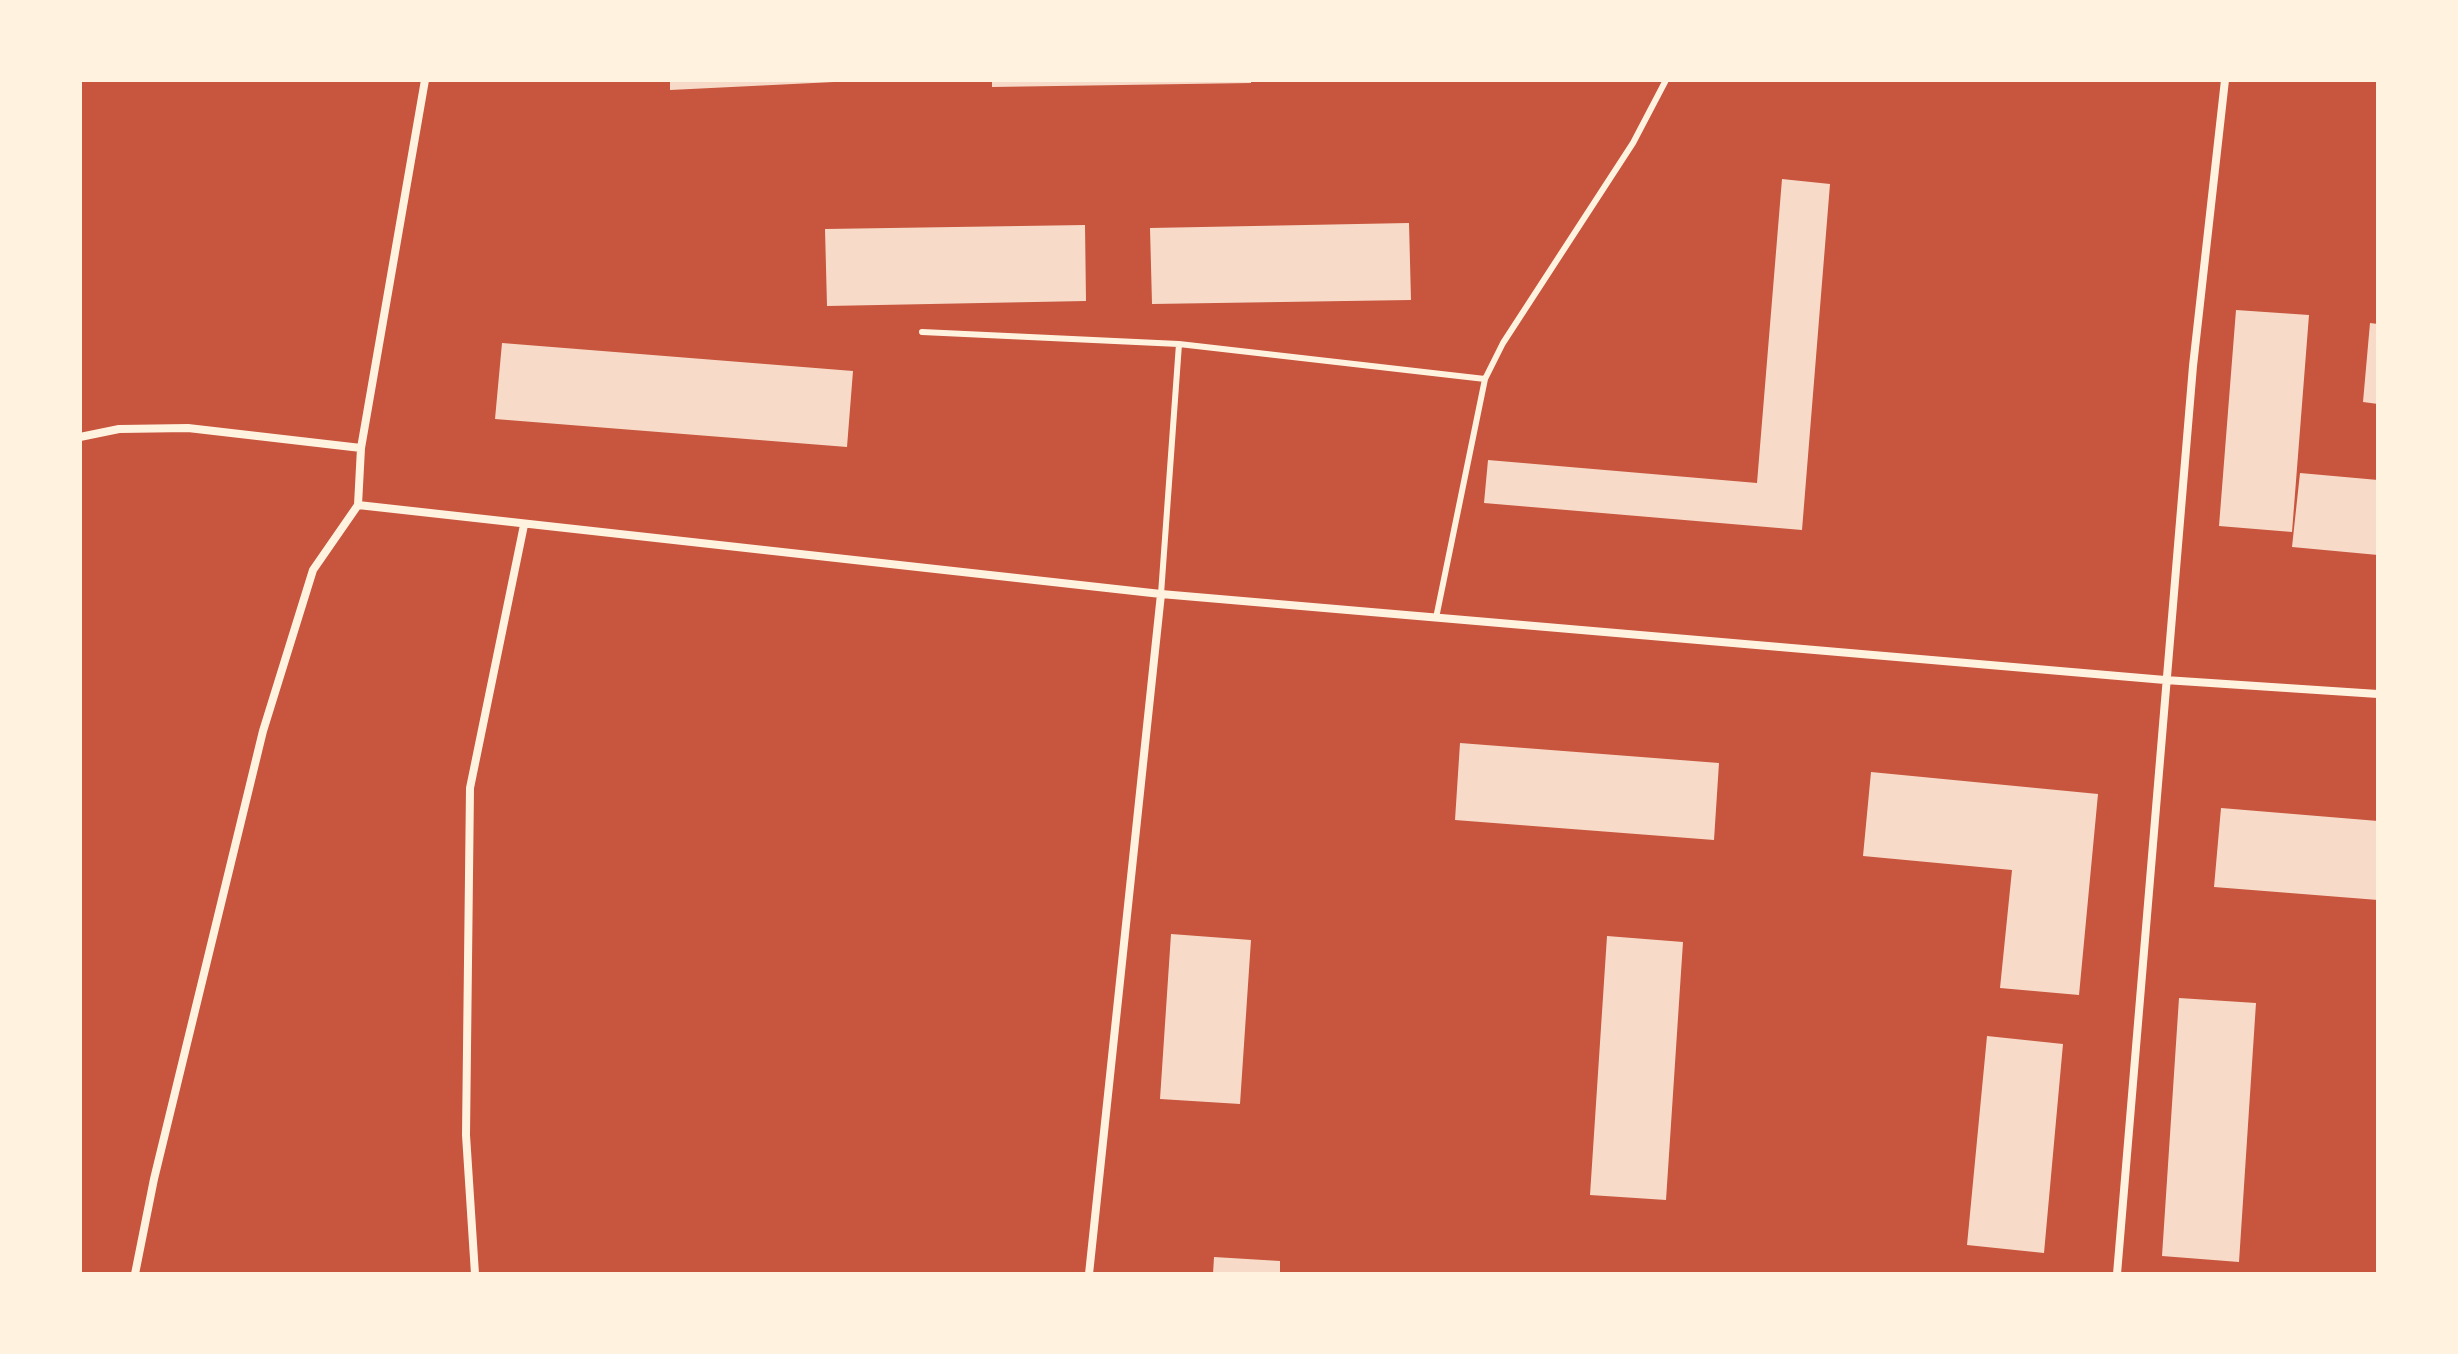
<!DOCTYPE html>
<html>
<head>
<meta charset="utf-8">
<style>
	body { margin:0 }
	#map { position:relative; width:2458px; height:1354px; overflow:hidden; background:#c8553d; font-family:"Nunito Sans",sans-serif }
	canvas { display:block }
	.frame { position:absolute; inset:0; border:82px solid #fff3e0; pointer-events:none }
</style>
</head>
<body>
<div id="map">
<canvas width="2458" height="1354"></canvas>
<div class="frame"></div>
</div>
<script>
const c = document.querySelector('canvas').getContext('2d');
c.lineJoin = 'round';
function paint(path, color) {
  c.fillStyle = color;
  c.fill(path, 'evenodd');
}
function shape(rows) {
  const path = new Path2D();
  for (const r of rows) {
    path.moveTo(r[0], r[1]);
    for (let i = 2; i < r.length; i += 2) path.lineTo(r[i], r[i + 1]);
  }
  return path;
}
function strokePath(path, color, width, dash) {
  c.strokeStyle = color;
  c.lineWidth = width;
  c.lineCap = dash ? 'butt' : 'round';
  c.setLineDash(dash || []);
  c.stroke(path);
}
paint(shape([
	[670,80,834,80,834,82,670,90],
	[992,80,1251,80,1251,83,992,87],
	[1782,179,1830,184,1802,530,1484,503,1488,460,1757,483],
	[1409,223,1411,300,1152,304,1150,228],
	[1085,225,1086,301,827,306,825,229],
	[2236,310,2309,315,2292,532,2219,526],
	[2370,323,2378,324,2378,404,2363,402],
	[502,343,853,371,847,447,495,419],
	[2300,473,2378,480,2378,555,2292,547],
	[1460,743,1719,763,1714,840,1455,820],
	[1871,772,2098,794,2079,995,2000,988,2012,870,1863,856],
	[2221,808,2378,821,2378,900,2214,887],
	[1171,934,1251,940,1240,1104,1160,1099],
	[1607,936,1683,942,1666,1200,1590,1195],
	[2179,998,2256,1003,2239,1262,2162,1256],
	[1987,1036,2063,1044,2044,1253,1967,1245],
	[1214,1257,1280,1261,1280,1274,1213,1274]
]), '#f7dbc8');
strokePath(shape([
	[922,332,1179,344,1485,379],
	[1161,594,1179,344],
	[1436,618,1485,379,1503,343,1633,143,1666,80]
]), '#fff3e0', 6);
strokePath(shape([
	[80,437,119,429,188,428,361,448],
	[358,505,1161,594,2165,680,2378,694],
	[358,505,361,448,425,80],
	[135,1274,154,1179,263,731,313,570,358,505],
	[475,1274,466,1135,470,788,524,525],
	[1089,1274,1161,594],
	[2117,1274,2193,366,2225,80]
]), '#fff3e0', 8);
</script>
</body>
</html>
